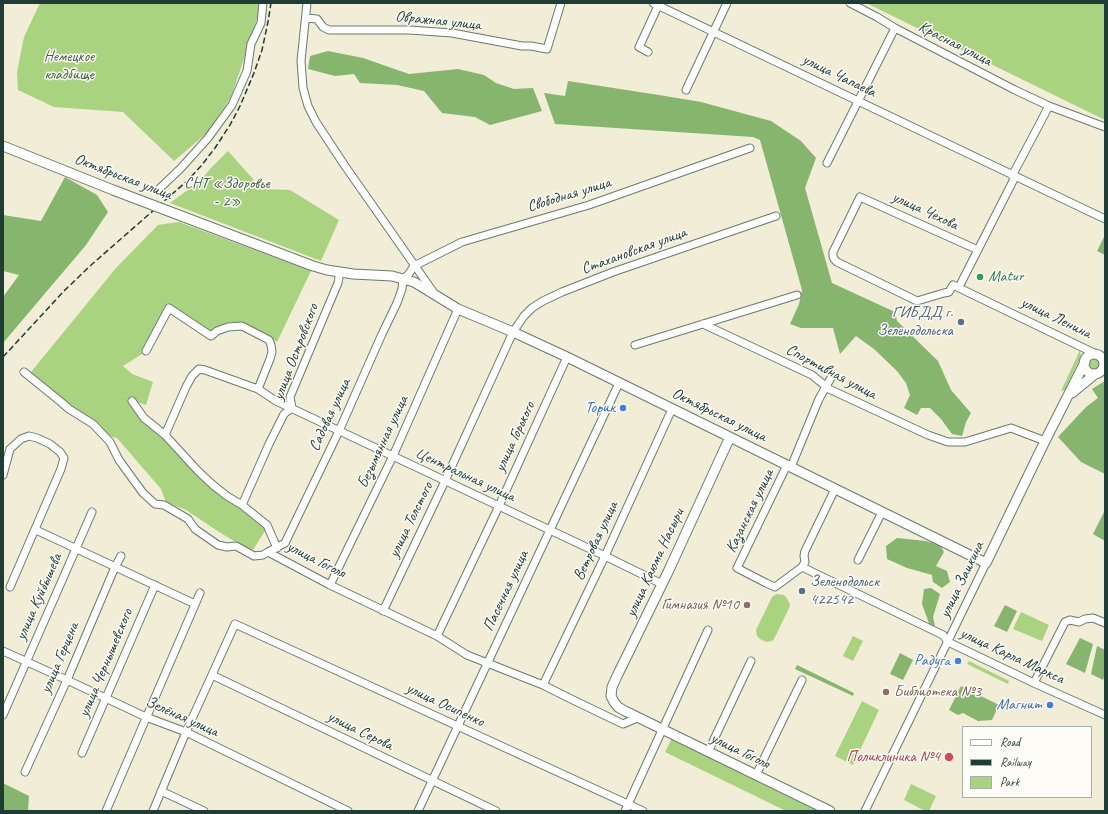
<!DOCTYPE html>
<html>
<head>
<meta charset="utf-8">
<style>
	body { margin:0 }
	#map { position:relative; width:1108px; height:814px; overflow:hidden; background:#f1edd7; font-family:Caveat,sans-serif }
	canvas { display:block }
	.frame { position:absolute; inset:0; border:4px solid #1f3d34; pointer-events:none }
	.legend { position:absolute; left:962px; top:726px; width:130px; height:72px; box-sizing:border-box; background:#fdfcf7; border:1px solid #a4b0a9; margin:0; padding:5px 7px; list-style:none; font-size:12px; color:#1f3d34 }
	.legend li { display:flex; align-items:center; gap:8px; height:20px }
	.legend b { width:20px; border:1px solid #a4b0a9 }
</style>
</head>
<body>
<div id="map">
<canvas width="1108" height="814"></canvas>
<div class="frame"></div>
<ul class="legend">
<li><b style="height:5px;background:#fff"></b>Road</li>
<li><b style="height:5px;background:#1f3d34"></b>Railway</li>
<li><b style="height:11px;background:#a9d37f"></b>Park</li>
</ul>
</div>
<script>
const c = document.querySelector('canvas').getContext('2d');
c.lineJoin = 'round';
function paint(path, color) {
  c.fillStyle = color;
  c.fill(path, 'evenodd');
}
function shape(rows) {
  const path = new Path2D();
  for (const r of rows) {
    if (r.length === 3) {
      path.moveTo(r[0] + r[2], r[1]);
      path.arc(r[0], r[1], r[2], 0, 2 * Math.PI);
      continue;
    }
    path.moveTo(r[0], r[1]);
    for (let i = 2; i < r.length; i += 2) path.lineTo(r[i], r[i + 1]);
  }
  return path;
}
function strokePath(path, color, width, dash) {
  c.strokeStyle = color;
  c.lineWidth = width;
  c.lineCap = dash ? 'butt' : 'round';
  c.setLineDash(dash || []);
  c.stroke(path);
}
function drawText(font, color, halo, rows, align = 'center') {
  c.font = font + ' Caveat,sans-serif';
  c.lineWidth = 3;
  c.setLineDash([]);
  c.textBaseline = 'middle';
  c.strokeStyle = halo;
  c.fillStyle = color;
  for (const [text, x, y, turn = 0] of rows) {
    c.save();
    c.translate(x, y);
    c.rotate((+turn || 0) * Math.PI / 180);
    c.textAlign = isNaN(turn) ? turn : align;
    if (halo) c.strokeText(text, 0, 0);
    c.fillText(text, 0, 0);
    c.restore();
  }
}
paint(shape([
	[40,3,262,3,248,47,231,97,208,132,174,161,123,112,54,107,18,90,17,72,24,37],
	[866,3,1105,3,1105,120],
	[228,151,262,189,290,190,339,220,321,261,170,203,200,181,211,168],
	[179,222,311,271,277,342,255,328,230,322,214,335,168,304,142,354,123,366,132,374,153,382,146,405,128,399,139,418,161,436,259,522,266,529,253,550,239,544,219,532,186,510,166,502,161,489,117,438,109,436,89,417,84,415,32,378,31,372,116,268,158,225],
	[1080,350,1081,356,1065,390,1061,391],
	[1095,364,6],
	[777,594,784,595,786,597,789,602,790,606,774,639,772,641,766,642,760,639,757,636,756,630,772,597,775,595],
	[1021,612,1049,625,1042,641,1013,629],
	[853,636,863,641,853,661,843,656],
	[969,661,1009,681,1008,684,967,664],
	[862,701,879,710,853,765,835,756],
	[672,738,822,811,786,811,665,752],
	[911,784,936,796,929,811,925,811,904,800]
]), '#a9d37f');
paint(shape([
	[328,51,363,58,409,74,458,69,484,75,496,83,514,89,533,88,542,111,490,125,475,117,442,113,424,91,397,85,360,83,354,74,335,76,308,69,310,56],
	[568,81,659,95,701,102,771,121,801,141,816,158,805,188,832,283,895,312,897,321,938,361,951,390,971,413,966,422,962,436,952,434,941,419,930,408,921,408,917,415,904,408,910,395,906,383,897,371,874,349,856,336,840,354,833,328,801,328,790,324,799,304,802,290,760,140,753,137,555,124,544,93,565,96],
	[65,177,97,195,108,212,86,245,3,343,3,297,19,275,3,271,3,215,41,221],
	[1105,235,1105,255,1097,251],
	[1105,381,1105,474,1081,462,1058,437,1086,407,1098,398,1092,389],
	[1105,510,1105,541,1093,534],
	[897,538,926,541,940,545,944,552,936,566,947,571,950,582,942,588,933,582,932,575,907,568,887,559,886,546],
	[931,588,940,594,933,617,935,626,930,626,922,604,924,589],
	[1005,605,1017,611,1007,632,994,626],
	[1080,638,1093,644,1085,673,1066,664],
	[1097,646,1105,650,1105,675,1103,680,1091,674],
	[900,653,913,660,903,680,890,674],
	[797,665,854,693,853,696,795,669],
	[961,686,999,705,992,720,978,721,963,713,958,715,949,710],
	[3,783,29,796,28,811,3,811]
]), '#86b56e');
const minor = shape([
	[307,3,301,61,303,88,308,106,316,122,345,166,434,293],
	[653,3,1105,219],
	[850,3,877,17,895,28,1015,90,1049,106,1105,127],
	[306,18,317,19,323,27,329,30,409,30,452,33,522,46,531,46,547,49,561,3],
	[648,52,639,47,640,45,658,6],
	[686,90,727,3],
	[827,163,895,28],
	[1012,176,1049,106],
	[160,188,181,168,208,138,232,105,247,71,251,44,261,23,263,3],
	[978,250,860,197,833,252,833,256,834,259,837,262,917,301,944,293,949,292,953,285,1096,354],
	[959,287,1015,177],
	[703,324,812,375,829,389,928,435,948,442,965,442,1011,428,1045,441],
	[635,345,797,295],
	[146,351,169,308,211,336,217,331,228,327,242,326,269,340,271,345,272,352,270,359,258,389],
	[24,372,61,402,69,409,93,424,110,442,119,460,143,493,155,504,164,505,188,519,195,529,218,545,227,547,236,546,254,556,263,555,268,552,330,585,437,636,467,655,543,685,571,699,623,724,637,718],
	[132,401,144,418,165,435,198,471,213,485,227,496,242,505,267,525,277,548],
	[165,435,186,387,192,376,199,369,205,370,258,389,276,401,605,556,662,584],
	[787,465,737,568,766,583,775,587,802,567,805,562,804,556,805,551,835,489],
	[791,467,819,399,832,376],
	[3,475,10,449,21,439,29,436,37,438,50,444,60,452,64,458,61,469,10,587],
	[242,505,269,444,284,414,292,408,290,397,338,283,340,272],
	[36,530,195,604],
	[268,552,285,543,339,431,382,334,397,303,402,289,403,278,408,275,414,266,462,242,589,205,750,148],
	[858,560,882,512],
	[802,567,943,635,948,642,1034,683,1105,715],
	[330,585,393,456,458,309],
	[383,611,445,481,513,332,524,316,532,308,543,301,562,292,613,272,776,216],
	[437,636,499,506,567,357],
	[3,651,67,680,146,717,186,732,348,811],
	[212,675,496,811],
	[1034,683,1065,622,1070,620,1079,622,1085,619,1093,618,1105,623],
	[543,685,605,556,672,409],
	[3,715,92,512],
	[708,752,751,661],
	[82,753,155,585],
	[25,772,67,680,115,567,121,556],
	[756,775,802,680],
	[161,791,204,811],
	[106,811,200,593],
	[153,811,186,732,235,624,643,811],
	[418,811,619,383],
	[625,811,708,630],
	[865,811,986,563]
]);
const major = shape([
	[3,146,113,190],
	[184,217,313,266,327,270,353,274,392,276,414,282,458,309,513,332,567,357,986,563,1045,441,1085,362],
	[1094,364,10],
	[1072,393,1095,374],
	[730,437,668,572,618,674,612,687,611,696,614,702,618,707,625,711,830,811]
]);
strokePath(minor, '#687b6d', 9);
strokePath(major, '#687b6d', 11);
strokePath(minor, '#fff', 7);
strokePath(major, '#fff', 9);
strokePath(shape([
	[3,357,64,291,90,266,187,181,201,166,215,148,230,125,240,106,254,73,262,50,268,22,271,3]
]), '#1f3d34', 1.5, [6, 3]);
const majorBridge = shape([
	[113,190,184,217]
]);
strokePath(majorBridge, '#687b6d', 11, []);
strokePath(majorBridge, '#fff', 9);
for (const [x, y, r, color] of [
	[980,277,4,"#2e9e5b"],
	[961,322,4,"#5c6f8a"],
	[623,408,4,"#3f7fe0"],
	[802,591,4,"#5c6f8a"],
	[747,605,4,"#8d6e63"],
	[958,661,4,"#3f7fe0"],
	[886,692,4,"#8d6e63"],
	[1050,705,4,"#3f7fe0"],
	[949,757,5,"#e0444e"]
]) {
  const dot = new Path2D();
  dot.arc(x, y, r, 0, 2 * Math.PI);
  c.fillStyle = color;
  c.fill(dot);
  strokePath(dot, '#fdfcf7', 1.5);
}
drawText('16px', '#1f3d34', '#fdfcf7', [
	["Овражная улица",438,21,6],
	["Красная улица",955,44,27],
	["улица Чапаева",839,76,26],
	["Октябрьская улица",123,177,21],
	["Свободная улица",569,195,-17],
	["улица Чехова",925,211,25],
	["Стахановская улица",634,251,-20],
	["улица Ленина",1056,318,26],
	["улица Островского",296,352,-69],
	["Спортивная улица",831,372,28],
	["Садовая улица",330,415,-65],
	["Октябрьская улица",719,415,26],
	["улица Горького",515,437,-65],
	["Безымянная улица",383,442,-65],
	["Центральная улица",465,475,25],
	["Казанская улица",750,511,-64],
	["улица Толстого",411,520,-64],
	["Ветровая улица",596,541,-65],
	["улица Гоголя",316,560,27],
	["улица Каюма Насыри",655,563,-65],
	["улица Заикина",962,580,-64],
	["Пасечная улица",506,591,-65],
	["улица Куйбышева",39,597,-66],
	["улица Карла Маркса",1012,656,25],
	["улица Герцена",60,658,-67],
	["улица Чернышевского",106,663,-67],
	["улица Осипенко",445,705,25],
	["Зелёная улица",182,717,24],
	["улица Серова",360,731,26],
	["улица Гоголя",740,751,26]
]);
drawText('16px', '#426247', '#fdfcf7', [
	["Немецкое",69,57],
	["кладбище",69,75],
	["СНТ «Здоровье",227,184],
	["- 2»",227,202]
]);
drawText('16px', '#27864d', '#fdfcf7', [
	["Matur",988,277]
], 'left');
drawText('16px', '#4e5e75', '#fdfcf7', [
	["ГИБДД г.",953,313],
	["Зеленодольска",953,331],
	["Зеленодольск",810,582,"left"],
	["422542",810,600,"left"]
], 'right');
drawText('16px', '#366cbe', '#fdfcf7', [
	["Торик",615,408],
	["Радуга",950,661],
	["Магнит",1042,705]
], 'right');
drawText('16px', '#785e54', '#fdfcf7', [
	["Гимназия №10",739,605],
	["Библиотека №3",894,692,"left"]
], 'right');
drawText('16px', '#be3a42', '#fdfcf7', [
	["Поликлиника №4",940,757]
], 'right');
</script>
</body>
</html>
